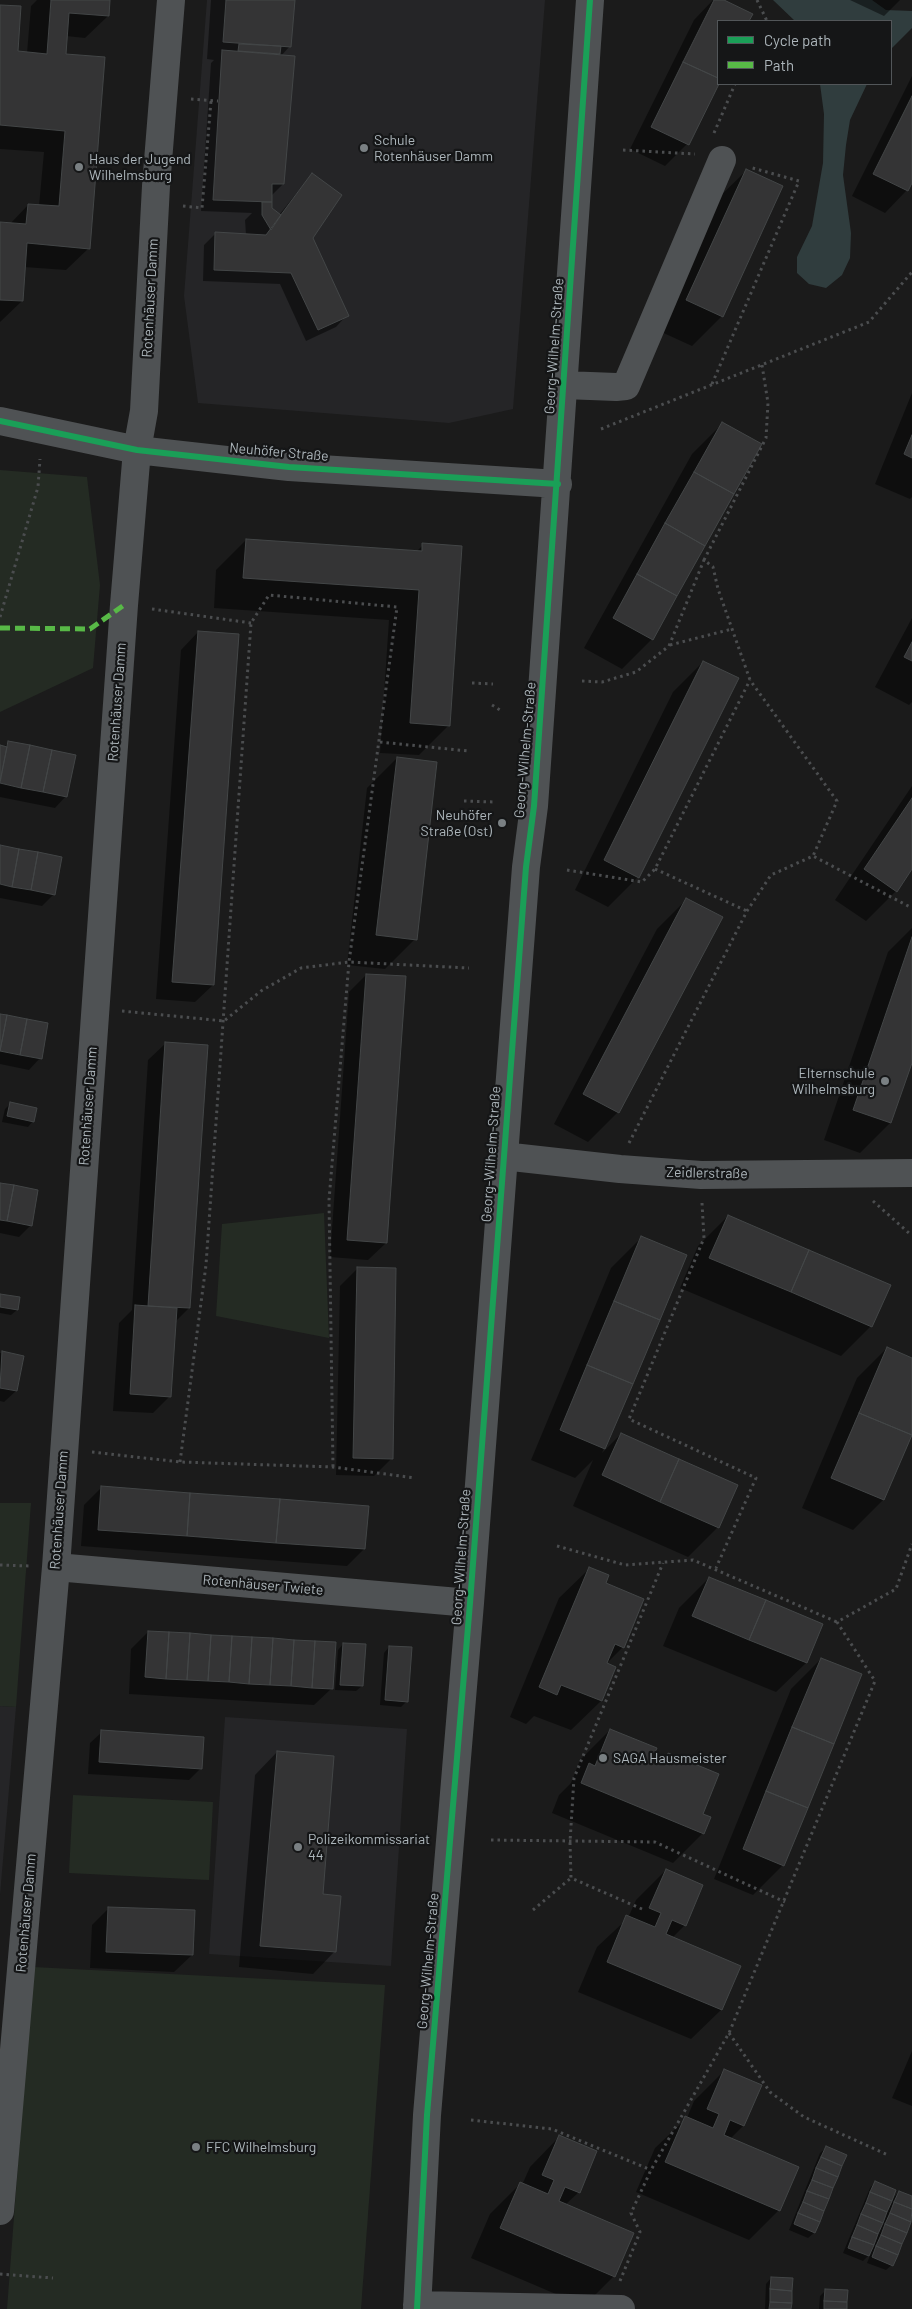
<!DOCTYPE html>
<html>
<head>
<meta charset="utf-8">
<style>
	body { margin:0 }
	#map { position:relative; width:912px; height:2309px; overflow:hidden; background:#1b1b1b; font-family:Barlow,sans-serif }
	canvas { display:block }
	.legend { position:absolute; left:717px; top:20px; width:175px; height:65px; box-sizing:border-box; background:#151617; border:1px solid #525659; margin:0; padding:6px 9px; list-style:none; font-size:15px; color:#adb6bb }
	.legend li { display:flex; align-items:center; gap:10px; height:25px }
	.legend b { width:25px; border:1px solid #525659 }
</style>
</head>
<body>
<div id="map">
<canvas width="912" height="2309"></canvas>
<ul class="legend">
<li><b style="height:6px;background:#1a9f57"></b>Cycle path</li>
<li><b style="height:6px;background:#58b947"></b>Path</li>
</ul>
</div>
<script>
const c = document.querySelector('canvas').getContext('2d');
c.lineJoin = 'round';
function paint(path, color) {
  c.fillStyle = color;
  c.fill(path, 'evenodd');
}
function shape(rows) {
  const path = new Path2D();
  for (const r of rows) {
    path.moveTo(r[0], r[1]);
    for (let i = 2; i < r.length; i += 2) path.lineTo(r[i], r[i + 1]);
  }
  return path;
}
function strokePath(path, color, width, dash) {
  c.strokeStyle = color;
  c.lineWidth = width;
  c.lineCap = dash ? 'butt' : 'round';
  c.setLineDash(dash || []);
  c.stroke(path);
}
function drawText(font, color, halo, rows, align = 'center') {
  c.font = font + ' Barlow,sans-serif';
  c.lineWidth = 4.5;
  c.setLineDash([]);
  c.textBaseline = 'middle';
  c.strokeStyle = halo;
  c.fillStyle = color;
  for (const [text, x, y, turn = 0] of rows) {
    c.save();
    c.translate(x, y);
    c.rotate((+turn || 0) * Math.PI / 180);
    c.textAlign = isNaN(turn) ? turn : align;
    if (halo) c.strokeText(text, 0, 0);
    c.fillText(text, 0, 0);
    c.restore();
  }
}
paint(shape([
	[207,0,545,0,513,409,449,423,198,403,184,296],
	[0,1706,16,1707,0,1895],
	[225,1717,407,1729,391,1966,209,1954]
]), '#252527');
paint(shape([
	[0,470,87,477,100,585,93,668,0,712],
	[324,1213,329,1338,216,1316,222,1224],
	[0,1503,31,1503,16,1707,0,1706],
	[73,1795,213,1802,209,1880,69,1873],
	[33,1967,385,1985,361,2309,7,2309]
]), '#242b23');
paint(shape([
	[773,0,872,0,886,10,912,11,912,28,891,49,891,21,795,21],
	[820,84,867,84,850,120,846,145,843,175,851,233,850,258,842,275,826,288,809,284,797,273,797,257,812,226,823,163,824,114]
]), '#303d3e');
paint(shape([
	[37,0,109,0,108,16,85,38,66,36,65,55,89,248,66,270,24,267,22,301,0,322,0,223,10,224,28,205,39,206,44,152,0,149,0,6,16,52,27,53,31,6],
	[211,0,293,0,290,46,281,56,283,184,271,196,271,209,279,215,312,174,311,238,347,315,336,327,306,341,280,284,203,281,204,245,216,233,246,235,245,220,252,213,201,211,211,63,214,60,207,59],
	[713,0,721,0,751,14,748,21,718,21,718,82,687,144,665,166,630,149,694,20],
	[850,0,900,0,884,16],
	[912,76,912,180,907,190,885,213,852,196],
	[746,171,722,316,692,346,657,330,716,200],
	[912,393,912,497,910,499,875,484],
	[722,424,652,639,622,669,584,648,692,454],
	[246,540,416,552,423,545,449,725,419,755,380,753,389,620,214,608,216,570],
	[912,618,912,702,909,705,875,687],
	[198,632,213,985,195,1002,156,999,181,650],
	[703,662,638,877,608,907,575,890,673,692],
	[9,742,66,796,55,808,0,797,0,747,4,747],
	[397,758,415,939,385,969,347,965,367,788],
	[912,786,912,867,896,891,866,921,835,900],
	[0,846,54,894,42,906,0,898],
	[687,899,721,917,618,1112,588,1142,554,1124,657,929],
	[912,928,912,1059,890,1123,860,1153,824,1140,888,952],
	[366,975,386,1243,368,1260,330,1257,349,992],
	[0,1015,40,1058,29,1070,0,1064],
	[166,1043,189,1308,175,1322,170,1396,153,1413,113,1411,119,1323,132,1310,148,1060],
	[11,1103,33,1121,28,1127,2,1122,5,1109],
	[0,1184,30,1226,19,1237,0,1233],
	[728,1216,871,1326,841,1356,680,1288,698,1246],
	[641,1238,685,1256,602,1453,621,1434,718,1527,688,1557,573,1506,593,1460,575,1478,531,1460,611,1268],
	[357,1269,391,1459,374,1476,336,1475,340,1286],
	[0,1295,17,1310,11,1315,0,1313],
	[887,1348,912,1359,912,1432,883,1500,853,1530,802,1508,857,1378],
	[0,1353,23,1357,16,1391,4,1402,0,1401],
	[102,1487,364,1549,347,1566,81,1546,84,1505],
	[589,1569,604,1584,623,1647,606,1664,614,1667,601,1701,571,1730,534,1716,526,1724,510,1717,559,1598],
	[709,1578,821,1625,806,1663,776,1692,663,1646,679,1608],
	[148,1632,332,1688,314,1705,129,1694,131,1649],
	[343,1644,362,1686,356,1691,335,1690,338,1650],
	[389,1647,407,1701,401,1707,380,1705,384,1653],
	[821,1659,783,1865,753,1895,714,1879,791,1689],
	[610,1730,652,1756,662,1760,668,1755,702,1814,703,1833,673,1863,552,1813,559,1795,571,1783,580,1760],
	[102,1732,201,1768,189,1780,88,1774,90,1743],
	[277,1752,321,1895,335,1951,313,1974,239,1967,255,1775],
	[666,1870,685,1925,672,1938,739,1967,721,2010,691,2039,578,1992,597,1947,628,1918,636,1900],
	[109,1908,192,1955,174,1972,90,1968,92,1925],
	[912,2051,912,2106,892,2098],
	[724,2071,743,2126,730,2139,779,2210,749,2240,636,2192,655,2148,687,2118,694,2101],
	[559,2137,579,2192,565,2205,614,2276,584,2306,471,2258,490,2214,520,2184,522,2185,530,2167],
	[826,2148,845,2156,814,2233,808,2238,789,2230,820,2153],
	[875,2182,890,2201,899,2192,912,2198,912,2216,892,2265,886,2270,867,2263,871,2253,863,2261,843,2253,870,2188],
	[771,2278,790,2309,765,2309,766,2284],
	[826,2290,846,2309,819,2309,820,2296]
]), '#0007');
const building = shape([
	[51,0,110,0,109,16,69,13,66,54,105,57,90,249,27,243,23,301,0,300,0,222,26,224,28,204,59,206,65,131,0,125,0,5,21,6,18,51,47,54,51,0],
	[226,0,295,0,291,47,223,42,226,0],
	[714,0,724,0,753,14,749,21,718,21,718,78,683,62,714,0],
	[239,44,281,46,280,54,238,51,239,44],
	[222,50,295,56,284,184,272,184,272,202,213,200,222,50],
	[683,62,718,78,719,84,689,145,651,127,683,62],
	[912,96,912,183,908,191,873,174,912,96],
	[746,169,783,186,723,317,686,300,746,169],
	[312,173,342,195,313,238,349,316,318,330,291,273,214,270,215,232,266,235,312,173],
	[262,202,272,202,272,208,281,215,271,230,262,215,262,202],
	[722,422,762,444,734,494,694,472,722,422],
	[912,435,912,458,904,454,912,435],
	[694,472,734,494,705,546,665,523,694,472],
	[665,523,705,546,677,596,637,574,665,523],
	[246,539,422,551,422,543,462,546,450,726,410,723,419,590,243,578,246,539],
	[637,574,677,596,653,640,613,618,637,574],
	[198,631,239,634,214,985,172,982,198,631],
	[912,642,912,661,904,657,912,642],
	[703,661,739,678,639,878,604,860,703,661],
	[8,741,30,745,21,788,0,783,8,741],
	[0,745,7,747,0,781,0,745],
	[30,745,52,750,43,792,21,788,30,745],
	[52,750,76,755,67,797,43,792,52,750],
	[397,757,437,762,417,940,376,935,397,757],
	[912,798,912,869,897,892,864,869,912,798],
	[0,845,19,849,12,887,0,884,0,845],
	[19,849,38,852,31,890,12,887,19,849],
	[38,852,62,857,55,895,31,890,38,852],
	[686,898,723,917,619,1113,583,1094,686,898],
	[912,937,912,1063,891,1123,853,1110,912,937],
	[366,974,406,976,387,1243,347,1240,366,974],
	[0,1014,7,1015,0,1051,0,1014],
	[7,1015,27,1019,20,1055,0,1051,7,1015],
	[27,1019,48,1023,42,1059,20,1055,27,1019],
	[165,1042,208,1045,190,1308,148,1306,165,1042],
	[10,1102,37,1108,34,1122,7,1116,10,1102],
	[0,1183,14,1185,7,1221,0,1220,0,1183],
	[14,1185,38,1190,32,1226,7,1221,14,1185],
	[728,1215,809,1250,791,1292,709,1258,728,1215],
	[641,1236,687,1255,660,1320,614,1301,641,1236],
	[809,1250,891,1285,872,1327,791,1292,809,1250],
	[357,1267,396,1268,393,1459,353,1458,357,1267],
	[0,1294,20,1297,18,1310,0,1307,0,1294],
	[614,1301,660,1320,633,1384,587,1365,614,1301],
	[135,1305,177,1308,171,1397,130,1394,135,1305],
	[887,1347,912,1358,912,1435,859,1413,887,1347],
	[2,1351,24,1356,17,1391,0,1388,2,1351],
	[587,1365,633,1384,605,1449,560,1430,587,1365],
	[859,1413,912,1435,884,1500,831,1478,859,1413],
	[621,1433,679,1459,660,1502,602,1475,621,1433],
	[679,1459,738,1485,719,1528,660,1502,679,1459],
	[101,1486,190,1493,187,1536,98,1530,101,1486],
	[190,1493,280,1499,276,1543,187,1536,190,1493],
	[280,1499,369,1506,365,1549,276,1543,280,1499],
	[589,1567,609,1575,606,1583,644,1599,624,1648,615,1644,607,1663,616,1667,602,1701,561,1685,557,1695,539,1687,589,1567],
	[709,1577,766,1600,749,1640,692,1616,709,1577],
	[766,1600,823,1624,807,1663,749,1640,766,1600],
	[148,1631,169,1632,166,1679,145,1677,148,1631],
	[169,1632,190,1633,187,1680,166,1679,169,1632],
	[190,1633,211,1635,208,1681,187,1680,190,1633],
	[211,1635,232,1636,229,1682,208,1681,211,1635],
	[232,1636,252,1637,249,1684,229,1682,232,1636],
	[252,1637,273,1638,270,1685,249,1684,252,1637],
	[273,1638,294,1640,291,1686,270,1685,273,1638],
	[294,1640,315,1641,312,1688,291,1686,294,1640],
	[315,1641,336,1642,333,1689,312,1688,315,1641],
	[343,1643,366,1644,363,1686,340,1685,343,1643],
	[389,1646,412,1647,408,1702,385,1700,389,1646],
	[821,1658,862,1674,834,1744,792,1727,821,1658],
	[792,1727,834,1744,808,1808,766,1791,792,1727],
	[610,1729,657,1748,654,1755,665,1760,668,1753,719,1774,703,1814,711,1817,704,1834,581,1783,589,1763,595,1766,610,1729],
	[101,1730,204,1737,202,1769,99,1762,101,1730],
	[277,1751,334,1756,323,1894,341,1896,336,1952,260,1946,277,1751],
	[766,1791,808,1808,784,1866,743,1849,766,1791],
	[666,1869,703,1885,686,1926,672,1920,666,1934,741,1966,722,2010,607,1962,626,1915,655,1927,661,1913,649,1908,666,1869],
	[108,1907,195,1910,193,1955,106,1952,108,1907],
	[724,2069,762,2085,744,2126,730,2120,724,2135,799,2167,780,2211,665,2162,685,2116,713,2128,719,2114,707,2109,724,2069],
	[559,2135,597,2151,580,2193,565,2187,559,2201,634,2233,615,2277,500,2228,520,2182,548,2194,554,2180,542,2175,559,2135],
	[826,2146,847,2155,842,2166,821,2157,826,2146],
	[821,2157,842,2166,838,2177,816,2168,821,2157],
	[816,2168,838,2177,833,2188,812,2180,816,2168],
	[812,2180,833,2188,829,2199,807,2191,812,2180],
	[875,2181,896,2190,892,2201,870,2192,875,2181],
	[807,2191,829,2199,824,2211,803,2202,807,2191],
	[899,2191,912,2196,912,2209,894,2202,899,2191],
	[870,2192,892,2201,887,2212,866,2203,870,2192],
	[803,2202,824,2211,820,2222,798,2213,803,2202],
	[894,2202,912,2209,911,2222,890,2213,894,2202],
	[866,2203,887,2212,883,2223,861,2214,866,2203],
	[798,2213,820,2222,815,2233,794,2224,798,2213],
	[890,2213,911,2222,907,2233,885,2224,890,2213],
	[861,2214,883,2223,878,2234,857,2225,861,2214],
	[885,2224,907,2233,902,2244,881,2235,885,2224],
	[857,2225,878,2234,874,2245,852,2237,857,2225],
	[881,2235,902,2244,898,2255,876,2246,881,2235],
	[852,2237,874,2245,869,2256,848,2248,852,2237],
	[876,2246,898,2255,893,2266,872,2257,876,2246],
	[771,2277,793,2278,792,2291,770,2289,771,2277],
	[770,2289,792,2291,792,2303,770,2302,770,2289],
	[825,2289,848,2290,847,2302,824,2301,825,2289],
	[824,2301,847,2302,847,2309,824,2309,824,2301],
	[770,2302,792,2303,791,2309,769,2309,770,2302]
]);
paint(building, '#343435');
strokePath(building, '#434647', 1);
strokePath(shape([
	[757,0,767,21],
	[191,99,218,101],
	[714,133,735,84],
	[623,150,695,154],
	[183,206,202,208,211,101],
	[762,365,768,403,766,438,704,560,713,567,718,589,750,680,837,801,813,856],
	[712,384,799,181,749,167],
	[601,429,869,322,912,272],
	[152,609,251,623],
	[0,617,38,487,40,459],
	[670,645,732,629],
	[582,681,602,682,636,672,669,646,704,560],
	[472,683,493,684],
	[492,705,500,710],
	[380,742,468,751],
	[464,801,495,802],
	[655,869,747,911],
	[567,870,642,882,655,869,750,680],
	[122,1011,224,1021,261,991,301,968,349,962,469,968],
	[629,1143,747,911,771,875,813,856,912,908],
	[873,1201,910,1234],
	[702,1203,704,1238,629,1419,756,1478,716,1568],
	[92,1452,180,1462,333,1467,415,1478],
	[180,1462,206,1265,251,623,269,595,397,607,349,962,329,1200,333,1467],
	[557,1546,625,1565,693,1560,837,1622],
	[0,1565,30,1566],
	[491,1840,655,1842,785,1902],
	[642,1909,571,1878,570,1842,574,1778,663,1563],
	[533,1910,571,1878],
	[729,2033,770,2092,804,2117,888,2155],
	[471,2120,552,2129,651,2170],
	[0,2274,53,2278],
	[620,2281,640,2232,631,2213,651,2170,729,2033,875,1681,837,1622,896,1589,912,1544]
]), '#4b4d4f', 3, [2.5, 4]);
strokePath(shape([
	[564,385,616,387,626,386,722,160],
	[0,421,137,450,289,467,558,484],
	[503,1156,620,1169,701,1175,912,1173],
	[56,1567,470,1603],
	[0,2211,56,1567,124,605,137,450,144,411,156,186,171,0],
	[417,2305,621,2309],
	[417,2309,427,2115,470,1603,526,867,534,806,590,0]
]), '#4f5254', 28);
strokePath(shape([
	[0,628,90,629,124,605]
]), '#58b947', 5, [10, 5]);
strokePath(shape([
	[0,421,137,450,289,467,558,484],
	[417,2309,427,2115,470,1603,526,867,534,806,590,0]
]), '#1a9f57', 6);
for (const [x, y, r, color] of [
	[364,148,5,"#7a8083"],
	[79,167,5,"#7a8083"],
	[502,823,5,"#7a8083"],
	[885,1081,5,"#7a8083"],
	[603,1758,5,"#7a8083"],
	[298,1847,5,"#7a8083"],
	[196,2147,5,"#7a8083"]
]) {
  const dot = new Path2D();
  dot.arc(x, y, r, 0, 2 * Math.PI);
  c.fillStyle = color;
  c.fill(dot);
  strokePath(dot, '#151617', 2);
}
drawText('14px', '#adb6bb', '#151617', [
	["Schule",374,140],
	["Rotenhäuser Damm",374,156],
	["Haus der Jugend",89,159],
	["Wilhelmsburg",89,175],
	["Neuhöfer",492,815,"right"],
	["Straße (Ost)",492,831,"right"],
	["Elternschule",875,1073,"right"],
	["Wilhelmsburg",875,1089,"right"],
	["SAGA Hausmeister",613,1758],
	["Polizeikommissariat",308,1839],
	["44",308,1855],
	["FFC Wilhelmsburg",206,2147]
], 'left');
drawText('14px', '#adb6bb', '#151617', [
	["Rotenhäuser Damm",150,298,-87],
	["Georg-Wilhelm-Straße",554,346,-86],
	["Neuhöfer Straße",279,452,5],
	["Rotenhäuser Damm",117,702,-86],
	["Georg-Wilhelm-Straße",525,750,-85],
	["Rotenhäuser Damm",88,1106,-86],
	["Georg-Wilhelm-Straße",491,1154,-86],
	["Zeidlerstraße",707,1173,1],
	["Rotenhäuser Damm",59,1510,-86],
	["Georg-Wilhelm-Straße",461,1557,-86],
	["Rotenhäuser Twiete",263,1585,5],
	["Rotenhäuser Damm",26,1913,-85],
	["Georg-Wilhelm-Straße",428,1961,-85]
]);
</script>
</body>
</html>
